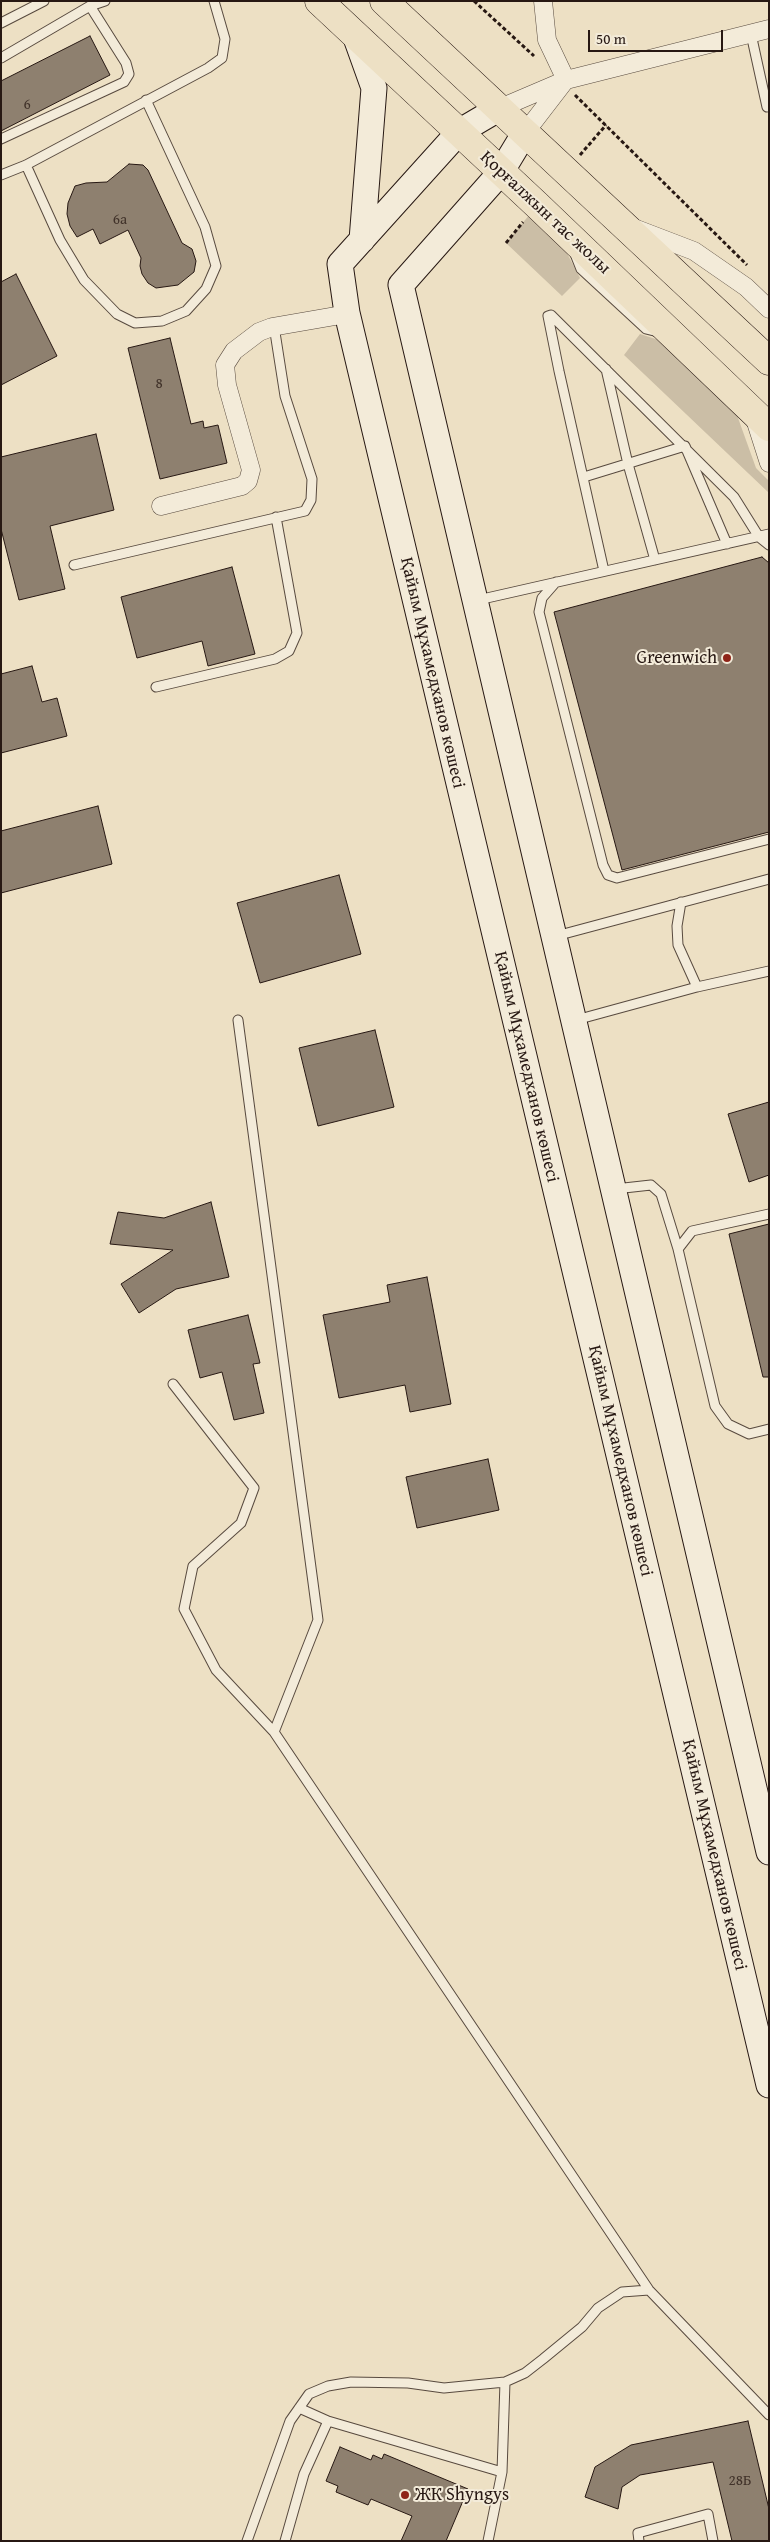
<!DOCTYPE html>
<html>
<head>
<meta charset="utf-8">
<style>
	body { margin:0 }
	#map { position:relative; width:770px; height:2542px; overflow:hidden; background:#ede0c4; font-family:"Gentium Book Plus",serif }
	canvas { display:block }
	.frame { position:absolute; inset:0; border:2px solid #271813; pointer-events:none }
	.scale { position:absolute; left:588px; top:30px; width:135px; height:22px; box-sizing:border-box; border:2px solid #271813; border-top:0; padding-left:6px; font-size:15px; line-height:18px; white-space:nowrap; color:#271813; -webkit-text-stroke:4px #f3ebd9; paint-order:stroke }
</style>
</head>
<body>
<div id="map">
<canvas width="770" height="2542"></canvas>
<div class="frame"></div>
<div class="scale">50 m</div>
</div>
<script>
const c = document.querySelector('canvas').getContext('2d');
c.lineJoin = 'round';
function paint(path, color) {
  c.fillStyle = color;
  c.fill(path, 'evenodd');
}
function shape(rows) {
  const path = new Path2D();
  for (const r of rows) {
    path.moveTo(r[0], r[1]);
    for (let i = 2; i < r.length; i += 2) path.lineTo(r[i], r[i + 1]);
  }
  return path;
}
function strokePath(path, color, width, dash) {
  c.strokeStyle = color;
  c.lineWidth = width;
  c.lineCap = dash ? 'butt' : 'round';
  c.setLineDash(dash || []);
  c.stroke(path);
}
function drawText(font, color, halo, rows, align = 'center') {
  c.font = font + ' "Gentium Book Plus",serif';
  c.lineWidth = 4;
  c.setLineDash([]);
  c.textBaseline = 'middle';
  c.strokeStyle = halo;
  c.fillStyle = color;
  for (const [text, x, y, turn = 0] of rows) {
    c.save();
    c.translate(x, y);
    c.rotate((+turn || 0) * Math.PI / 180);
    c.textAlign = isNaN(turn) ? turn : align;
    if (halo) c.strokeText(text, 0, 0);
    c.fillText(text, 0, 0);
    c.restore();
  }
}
paint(shape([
	[530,214,559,238,580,278,562,296,506,243],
	[640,334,665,342,733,404,756,468,769,481,769,493,624,355]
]), '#cbbea6');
const building = shape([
	[90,36,110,75,1,131,1,81,90,36],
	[129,164,143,165,148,170,182,243,192,249,196,261,194,272,178,285,156,288,148,283,142,274,140,266,141,258,128,230,100,244,93,229,77,237,70,226,67,214,68,203,75,186,86,183,107,182,129,164],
	[16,274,57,356,1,385,1,282,16,274],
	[170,338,191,424,203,421,204,428,218,425,227,463,160,479,128,348,170,338],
	[96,434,114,510,50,526,65,589,19,600,1,529,1,457,96,434],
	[762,557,769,563,769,832,622,870,554,612,762,557],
	[232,567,255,654,208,666,202,641,137,658,121,597,232,567],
	[32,666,42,702,57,698,67,736,1,753,1,674,32,666],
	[98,806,112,864,1,893,1,831,98,806],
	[339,875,361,954,260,983,237,903,339,875],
	[375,1030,394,1107,318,1126,299,1048,375,1030],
	[769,1102,769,1175,749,1182,728,1114,769,1102],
	[211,1202,229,1277,176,1289,139,1313,121,1284,173,1250,110,1244,118,1212,164,1218,211,1202],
	[769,1224,769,1377,763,1377,729,1234,769,1224],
	[427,1277,451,1404,410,1412,405,1385,339,1398,323,1315,390,1302,387,1285,427,1277],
	[248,1315,260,1363,253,1364,264,1413,234,1420,222,1372,200,1378,188,1330,248,1315],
	[488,1459,499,1510,417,1528,406,1477,488,1459],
	[748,2421,769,2509,769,2541,732,2541,713,2462,640,2475,622,2487,618,2509,585,2497,595,2467,631,2445,748,2421],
	[340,2447,371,2460,373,2455,382,2459,384,2454,468,2489,446,2541,401,2541,412,2516,371,2499,368,2505,336,2492,338,2486,326,2481,340,2447]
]);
paint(building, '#8e806f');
strokePath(building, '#271813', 1);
const lane = shape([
	[1,23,44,1],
	[751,34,767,107],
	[1,58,90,6,105,1],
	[1,139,124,82,129,74,126,63,90,6],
	[26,165,60,240,84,280,117,314,135,323,162,321,186,311,206,289,216,266,205,227,146,100],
	[1,175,26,165,208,68,222,58,225,39,214,1],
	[575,254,581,269,646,329,658,332],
	[606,369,628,464,655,560],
	[584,477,685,446,727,544],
	[74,565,305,511,311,500,312,479,285,396,274,326],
	[604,571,559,371,548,316,551,315,734,497,759,537,769,545],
	[556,582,542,598,539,612,603,865,608,875,617,878,769,839],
	[478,600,769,534],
	[156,687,275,659,289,651,297,633,276,517],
	[681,902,677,926,678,945,697,987],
	[556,936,769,879],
	[238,1020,318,1620,274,1732,649,2290,769,2415],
	[576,1020,697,987,769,971],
	[615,1189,651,1185,661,1194,678,1249],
	[769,1214,692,1231,678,1249,715,1406,728,1424,749,1434,769,1429],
	[173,1384,254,1488,241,1523,193,1566,184,1609,216,1670,274,1732],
	[299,2408,328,2421,502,2472],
	[247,2541,290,2421,309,2394,328,2386,351,2382,408,2383,444,2388,505,2382,525,2373,543,2359,582,2327,598,2308,622,2292,649,2290],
	[285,2541,304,2474,328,2421],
	[488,2541,502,2472,505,2382],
	[639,2541,638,2533,708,2514,713,2541]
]);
const street = shape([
	[543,1,547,40,566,80],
	[498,109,566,80,769,29],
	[524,134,564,82],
	[634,228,694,251,746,287,769,309],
	[754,416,769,463],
	[161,506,242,486,248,481,251,470,227,385,225,365,234,351,259,332,272,327,347,314]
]);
const secondary = shape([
	[355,35,374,88,362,240],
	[498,109,459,132,340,264,347,313,769,2085],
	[524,134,501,172,401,285,769,1852]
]);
const primary = shape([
	[319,1,537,205,769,427],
	[384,1,769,361]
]);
strokePath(lane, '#584a3f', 11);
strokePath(street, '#584a3f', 19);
strokePath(secondary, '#271813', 27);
strokePath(primary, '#271813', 29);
strokePath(shape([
	[474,1,534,56],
	[575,95,747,265],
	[580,155,606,125],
	[506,243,523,222]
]), '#271813', 3, [4, 2.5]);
strokePath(lane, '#f3ebd9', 9);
strokePath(street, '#f3ebd9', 18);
strokePath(secondary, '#f3ebd9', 25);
strokePath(primary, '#ede0c4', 28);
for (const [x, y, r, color] of [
	[727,658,5,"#8f2418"],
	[405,2495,5,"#8f2418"]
]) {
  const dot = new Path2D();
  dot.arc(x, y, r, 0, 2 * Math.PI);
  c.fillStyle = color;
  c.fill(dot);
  strokePath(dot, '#f3ebd9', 2);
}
drawText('15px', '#41322a', null, [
	["6",27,105],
	["6а",120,220],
	["8",159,384],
	["28Б",740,2481]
]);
drawText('18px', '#271813', '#f3ebd9', [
	["Қорғалжын тас жолы",545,213,43],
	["Қайым Мұхамедханов көшесі",432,673,77],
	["Қайым Мұхамедханов көшесі",526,1067,77],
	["Қайым Мұхамедханов көшесі",620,1461,77],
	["Қайым Мұхамедханов көшесі",714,1855,77]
]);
drawText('18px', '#271813', '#f3ebd9', [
	["Greenwich",717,658],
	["ЖК Shyngys",415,2495,"left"]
], 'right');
</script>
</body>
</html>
